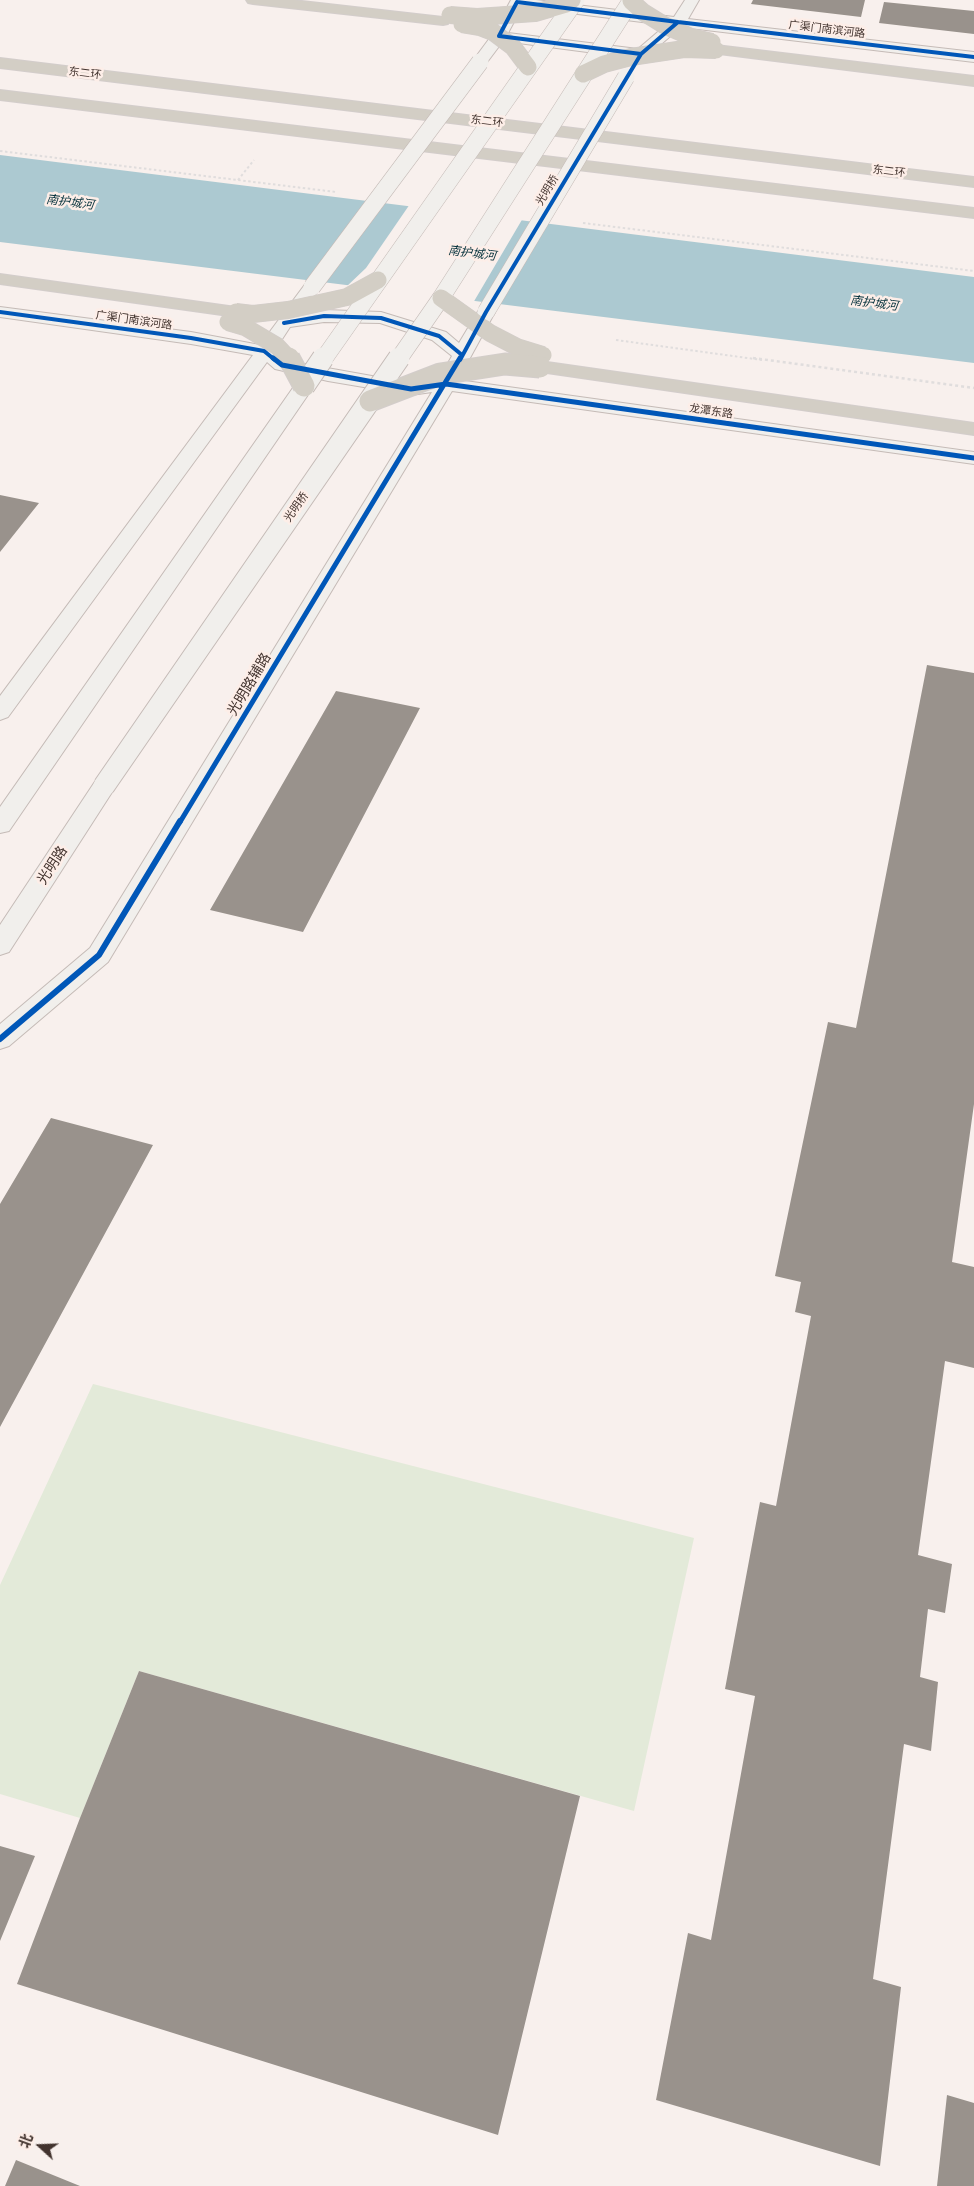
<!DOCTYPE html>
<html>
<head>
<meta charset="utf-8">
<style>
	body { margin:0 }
	#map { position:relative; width:974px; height:2186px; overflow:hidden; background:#f8f0ed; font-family:Barlow,"Noto Sans SC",sans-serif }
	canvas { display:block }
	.north { position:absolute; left:15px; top:2121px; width:50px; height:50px; -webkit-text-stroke:4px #fdeee8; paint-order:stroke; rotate:290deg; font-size:14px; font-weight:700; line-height:20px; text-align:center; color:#42332e }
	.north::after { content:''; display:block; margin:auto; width:18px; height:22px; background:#42332e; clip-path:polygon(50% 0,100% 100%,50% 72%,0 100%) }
</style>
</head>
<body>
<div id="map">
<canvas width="974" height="2186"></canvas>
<div class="north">北</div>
</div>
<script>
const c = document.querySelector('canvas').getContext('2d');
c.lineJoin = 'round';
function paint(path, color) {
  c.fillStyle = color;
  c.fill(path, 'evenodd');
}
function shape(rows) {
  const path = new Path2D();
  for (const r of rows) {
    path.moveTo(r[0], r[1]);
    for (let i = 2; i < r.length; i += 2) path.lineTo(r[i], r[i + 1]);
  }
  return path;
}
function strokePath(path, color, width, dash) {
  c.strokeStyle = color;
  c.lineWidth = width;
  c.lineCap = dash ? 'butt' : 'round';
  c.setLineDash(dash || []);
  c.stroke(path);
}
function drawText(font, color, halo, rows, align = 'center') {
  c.font = font + ' Barlow,"Noto Sans SC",sans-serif';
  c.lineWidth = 5;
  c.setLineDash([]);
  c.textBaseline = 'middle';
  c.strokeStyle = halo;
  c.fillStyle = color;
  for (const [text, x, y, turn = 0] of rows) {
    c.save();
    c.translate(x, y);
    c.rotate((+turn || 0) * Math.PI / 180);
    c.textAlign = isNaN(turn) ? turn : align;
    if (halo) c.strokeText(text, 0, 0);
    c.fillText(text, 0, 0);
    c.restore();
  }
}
paint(shape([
	[93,1384,694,1538,634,1811,139,1671,80,1818,0,1794,0,1585]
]), '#e3ead9');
paint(shape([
	[0,155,974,277,974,363,0,242]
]), '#acc9d1');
paint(shape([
	[410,204,523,218,473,303,346,287,366,268]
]), '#f8f0ed');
paint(shape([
	[753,0,865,0,861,17,751,4],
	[884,2,974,11,974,34,879,23],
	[0,495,39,503,0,552],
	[927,665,974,673,974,1104,952,1262,974,1267,974,1368,945,1361,918,1555,952,1564,945,1613,928,1609,920,1677,938,1682,931,1751,904,1744,873,1979,901,1987,880,2166,656,2100,688,1933,711,1940,755,1696,725,1689,760,1502,776,1506,811,1316,795,1312,801,1282,775,1276,828,1022,856,1028],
	[336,691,420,708,303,932,210,910],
	[51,1118,153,1145,0,1427,0,1204],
	[139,1671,580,1796,498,2135,17,1984,80,1818],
	[0,1846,35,1856,0,1941],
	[947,2095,974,2103,974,2186,937,2186],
	[16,2160,80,2186,5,2186]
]), '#99928c');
const secondary = shape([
	[511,0,536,0,674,17,685,0,699,0,688,19,974,52,974,62,681,27,646,57,641,59,503,41,485,65,475,65,472,62,492,35,511,0],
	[522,7,666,25,638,49,508,33,522,7],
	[312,282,318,283,321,287,300,315,324,310,381,312,446,332,459,343,480,308,486,307,492,308,495,312,458,380,974,452,974,464,452,391,108,962,9,1046,0,1049,0,1024,90,948,432,392,411,395,328,381,275,369,267,362,8,717,0,720,0,696,253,355,191,344,0,317,0,307,191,332,260,345,306,283,312,282],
	[324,322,380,323,432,340,452,356,439,379,411,383,288,361,275,350,290,327,324,322],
	[304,380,311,382,314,386,9,831,0,833,0,807,297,382,304,380],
	[104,778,112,780,116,786,9,952,0,955,0,925,96,780,104,778]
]);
const highway = shape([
	[246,0,293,0,443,17,448,18,450,21,448,24,443,25,253,4,248,3,246,0],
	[716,45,974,76,974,86,711,53,708,50,711,47,716,45],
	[0,58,974,177,974,187,0,68,0,58],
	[0,90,974,208,974,218,0,100,0,90],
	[0,274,236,307,242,308,245,312,242,316,236,317,0,284,0,274],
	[540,361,974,423,974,435,533,371,531,367,533,363,540,361]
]);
strokePath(secondary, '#c5bbb7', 2);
strokePath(highway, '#d3cdcb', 2);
strokePath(shape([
	[0,151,336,192],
	[238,180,254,160],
	[583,223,974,271],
	[616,340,762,360]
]), '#e0dddd', 2, [2.5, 2.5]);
strokePath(shape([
	[753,358,974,388]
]), '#e0dddd', 2.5, [3, 3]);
paint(secondary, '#f1efec');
paint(highway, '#d3cec5');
const secondaryBridgeFar1 = shape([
	[312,287,480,62],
	[486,312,626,77],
	[323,360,576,0],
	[398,360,441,298,631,1]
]);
const secondaryBridge = shape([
	[304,386,323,358],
	[104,786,399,358]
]);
const highwayBridgeFar1 = shape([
	[631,1,643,12,664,25,691,37,712,42],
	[450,15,477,17,535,13,566,4,572,0],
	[462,24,480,27,493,32,513,47,528,67],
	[583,74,604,64,631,57,684,49,716,50],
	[441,298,490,333,517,347,543,355],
	[236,312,253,314,288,310,347,297,378,280],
	[228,322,245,327,277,346,290,360]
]);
const highwayBridge = shape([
	[289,358,304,386],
	[370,401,440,374,505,364,540,367]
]);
strokePath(secondaryBridgeFar1, '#c5bbb7', 18, []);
strokePath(secondaryBridge, '#c5bbb7', 23, []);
strokePath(highwayBridgeFar1, '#d3cdcb', 18, []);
strokePath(highwayBridge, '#d3cdcb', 23, []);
strokePath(secondaryBridgeFar1, '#f1efec', 17);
strokePath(secondaryBridge, '#f1efec', 21);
strokePath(highwayBridgeFar1, '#d3cec5', 17);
strokePath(highwayBridge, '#d3cec5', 21);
strokePath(shape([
	[517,2,678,22,641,54,499,36,517,2],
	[678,22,974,57],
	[0,312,191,338,264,351,275,360],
	[284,323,324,316,381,318,439,336,462,355],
	[460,360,486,312,641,54]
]), '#0057b8', 4);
strokePath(shape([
	[273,358,282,365,411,389,446,384,974,458],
	[180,822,460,358]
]), '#0057b8', 5);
strokePath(shape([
	[0,1039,99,955,180,821]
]), '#0057b8', 6);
drawText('11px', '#42332e', '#fdeee8', [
	["广渠门南滨河路",827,29,7],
	["东二环",85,73,7],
	["东二环",487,121,7],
	["东二环",889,171,7],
	["光明桥",547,190,-59],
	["广渠门南滨河路",134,320,8],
	["龙潭东路",711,411,8],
	["光明桥",296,507,-55]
]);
drawText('italic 12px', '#08343e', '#fdeee8', [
	["南护城河",70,202,7],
	["南护城河",472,253,7],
	["南护城河",874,303,7]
]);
drawText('14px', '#42332e', '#fdeee8', [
	["光明路辅路",249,684,-59],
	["光明路",52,865,-57]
]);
</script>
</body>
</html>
